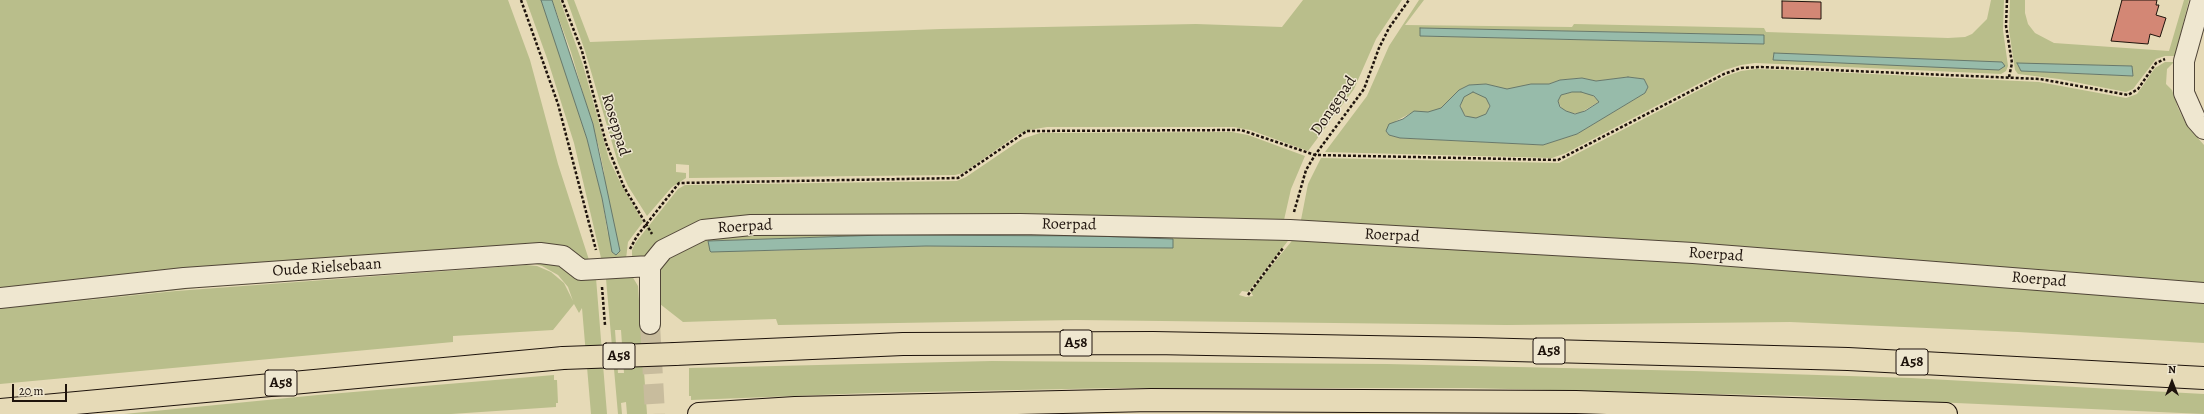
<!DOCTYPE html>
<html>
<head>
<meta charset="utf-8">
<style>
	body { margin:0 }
	#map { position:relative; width:2204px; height:414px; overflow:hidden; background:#e6dab7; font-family:Alegreya,serif }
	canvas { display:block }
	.north { position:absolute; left:2152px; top:362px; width:40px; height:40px; -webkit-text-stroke:3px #efe7d0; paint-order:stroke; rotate:0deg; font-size:11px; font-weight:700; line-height:16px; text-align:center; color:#1e130c }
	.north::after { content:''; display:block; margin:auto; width:14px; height:18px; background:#1e130c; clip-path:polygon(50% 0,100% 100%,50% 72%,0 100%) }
	.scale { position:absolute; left:12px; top:384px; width:55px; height:18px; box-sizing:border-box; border:2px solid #1e130c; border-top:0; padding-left:5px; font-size:12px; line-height:14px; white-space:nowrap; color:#1e130c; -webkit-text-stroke:3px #efe7d0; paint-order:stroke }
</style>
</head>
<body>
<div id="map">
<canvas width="2204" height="414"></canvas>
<div class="north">N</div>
<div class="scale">20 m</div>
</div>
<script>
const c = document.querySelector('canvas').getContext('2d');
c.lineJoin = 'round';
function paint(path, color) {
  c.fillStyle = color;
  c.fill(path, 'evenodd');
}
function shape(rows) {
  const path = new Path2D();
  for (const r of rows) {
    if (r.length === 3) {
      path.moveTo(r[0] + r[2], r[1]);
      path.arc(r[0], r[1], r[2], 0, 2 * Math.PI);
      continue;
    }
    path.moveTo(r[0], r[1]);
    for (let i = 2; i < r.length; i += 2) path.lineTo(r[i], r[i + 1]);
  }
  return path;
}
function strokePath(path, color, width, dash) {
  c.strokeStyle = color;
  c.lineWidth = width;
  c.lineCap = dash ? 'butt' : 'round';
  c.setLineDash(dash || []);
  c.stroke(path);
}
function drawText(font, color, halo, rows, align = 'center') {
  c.font = font + ' Alegreya,serif';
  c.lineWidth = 3;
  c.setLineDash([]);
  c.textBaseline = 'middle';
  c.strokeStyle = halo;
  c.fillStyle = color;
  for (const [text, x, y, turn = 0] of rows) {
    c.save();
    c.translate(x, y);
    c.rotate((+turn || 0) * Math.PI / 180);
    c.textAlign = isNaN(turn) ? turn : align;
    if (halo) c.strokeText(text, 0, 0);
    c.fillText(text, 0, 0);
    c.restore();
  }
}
paint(shape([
	[0,0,508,0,530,60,558,164,590,263,561,250,0,292],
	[526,0,541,0,549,19,587,139,602,198,608,235,604,172,599,148,571,52,552,0,560,0,583,65,609,159,621,184,643,222,628,242,626,259,603,260,601,258,574,143,548,61],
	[567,0,574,0,590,42,941,29,1196,24,1282,27,1303,0,1402,0,1376,39,1354,89,1308,151,1250,130,1234,127,1047,127,1029,130,1017,135,963,173,955,175,689,178,689,165,676,164,676,172,686,173,686,178,672,187,647,216,628,186,618,163,585,51],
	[1419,0,1424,0,1405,25,1572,27,1574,24,1764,28,1766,32,1948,38,1965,37,1972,34,1987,19,1991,0,2004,0,2003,30,2008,66,2006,71,2001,74,1755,63,1741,65,1725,70,1566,153,1552,158,1325,152,1367,96,1389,46],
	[1421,28,1764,35,1763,44,1421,36],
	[1628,77,1644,79,1648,87,1645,93,1577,134,1543,145,1400,138,1389,135,1386,131,1396,121,1411,113,1433,112,1441,108,1459,90,1469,85,1486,84,1507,90,1531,84,1549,84,1560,80,1582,78,1596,81],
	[2010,0,2025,0,2025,13,2028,24,2035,33,2054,43,2169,51,2184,0,2189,0,2175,56,2165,56,2156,59,2133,89,2126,92,2059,79,2018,74,2015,70,2009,30],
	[2017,64,2132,66,2133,76,2021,71],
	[2165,62,2174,62,2167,69,2166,84,2172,90,2178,108,2187,126,2204,145,2204,288,1300,225,1308,184,1321,158,1559,163,1726,76,1741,71,1756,69,1810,71,2039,82,2126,98,2137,94,2155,68],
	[1576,91,1590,94,1600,101,1580,113,1571,113,1562,109,1558,101,1561,95],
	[1475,105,14],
	[1232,132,1248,135,1305,156,1291,189,1284,220,690,226,667,237,649,256,633,260,632,257,632,250,636,242,678,189,685,185,957,181,966,177,1022,139,1040,133],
	[745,231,1291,237,1248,292,1242,291,1239,295,1246,297,1253,296,1251,292,1260,280,1295,237,1474,245,2204,298,2204,343,2018,332,1790,322,1507,325,1076,320,778,325,776,319,683,322,660,304,659,267,683,244],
	[882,235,1095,236,1173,239,1173,248,926,246,761,251,708,241],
	[537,256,596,278,607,414,591,414,582,308,579,313,574,304,553,330,453,336,453,342,0,384,0,304],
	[531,263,542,266,558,275,568,287,573,301,564,283,551,272,537,266,526,265,176,291,50,304,197,288],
	[608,276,632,276,638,286,647,414,627,414,626,402,621,403,622,414,618,414,606,279],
	[615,330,621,330,624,373,618,373],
	[992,361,1387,364,1694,371,1911,378,2204,394,2204,414,1798,396,1468,388,1117,388,870,393,691,400,691,396,689,396,689,368],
	[554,375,554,380,557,380,558,403,556,403,556,407,451,414,124,414,318,395]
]), '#b9be8b');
const water = shape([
	[541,0,552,0,593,124,620,251,616,255,612,252,602,198,587,139,541,0],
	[1420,28,1764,35,1764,44,1420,36,1420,28],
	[1774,53,2002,62,2005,66,1999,70,1773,60,1774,53],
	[2017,63,2132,66,2133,76,2021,71,2017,63],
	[1628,77,1644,79,1648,87,1645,93,1577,134,1543,145,1400,138,1389,135,1386,131,1389,124,1403,119,1414,111,1428,112,1441,108,1459,90,1469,85,1486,84,1507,89,1531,84,1549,84,1560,80,1582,78,1596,81,1628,77],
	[1473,92,1486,98,1490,106,1486,114,1476,118,1465,116,1460,106,1464,97,1473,92],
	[1581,92,1594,96,1599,102,1585,111,1575,114,1566,111,1560,107,1558,101,1561,95,1572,92,1581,92],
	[882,235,1095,236,1173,239,1173,248,926,246,711,252,710,251,708,241,882,235]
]);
paint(water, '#97bbaa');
strokePath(water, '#67786b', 1);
const building = shape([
	[2122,0,2157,0,2156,5,2159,5,2156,15,2166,18,2160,37,2150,34,2148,44,2111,41,2122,0],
	[1782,1,1821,2,1821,19,1782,18,1782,1]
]);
paint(building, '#d38775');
strokePath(building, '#1e130c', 1);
strokePath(shape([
	[650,324,655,414]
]), '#c8bc9d', 20, [20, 10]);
const street = shape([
	[2201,0,2184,61,2184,93,2196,120,2204,129],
	[0,298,184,278,540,253,563,256,581,270,650,266],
	[650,324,650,266,663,250,703,230,751,225,1020,224,1290,230,1693,253,2204,293]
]);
const highway = shape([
	[675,354,903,344,1153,343,1476,349,1848,359,2204,378],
	[0,410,563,358],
	[699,414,795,408,1151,400,1576,402,1946,414]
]);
strokePath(street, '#504537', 22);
strokePath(highway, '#1e130c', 24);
strokePath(shape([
	[521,0,558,104,596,250],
	[562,0,582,51,606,143,624,187,652,234],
	[2007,0,2006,26,2012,63,2009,77],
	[1294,212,1306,170,1315,155,1364,89,1379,48,1389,28,1409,0],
	[630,249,637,236,679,183,958,178,1027,131,1241,130,1315,155,1558,160,1724,74,1741,68,1761,67,2040,79,2128,95,2138,89,2156,63,2165,59],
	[602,287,605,325],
	[1248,295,1283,248]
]), '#1e130c', 2.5, [3, 2]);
strokePath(street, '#efe7d0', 20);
strokePath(highway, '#e6dab7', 22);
const highwayBridge = shape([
	[563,358,675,354]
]);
strokePath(highwayBridge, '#1e130c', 24, []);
strokePath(highwayBridge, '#e6dab7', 22);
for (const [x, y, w] of [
	[1076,343,32],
	[1549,351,32],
	[619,356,32],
	[1912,362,32],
	[281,383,32]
]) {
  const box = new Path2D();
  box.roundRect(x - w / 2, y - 13, w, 26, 3);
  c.fillStyle = '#efe7d0';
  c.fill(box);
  strokePath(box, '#1e130c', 1);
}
drawText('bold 15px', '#1e130c', null, [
	["A58",1076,343],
	["A58",1549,351],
	["A58",619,356],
	["A58",1912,362],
	["A58",281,383]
]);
drawText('16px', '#1e130c', '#efe7d0', [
	["Dongepad",1334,106,-56],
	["Roseppad",615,125,73],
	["Roerpad",1069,225,1],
	["Roerpad",745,227,-3],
	["Roerpad",1392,236,3],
	["Roerpad",1716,255,4],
	["Oude Rielsebaan",327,268,-4],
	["Roerpad",2039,280,5]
]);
</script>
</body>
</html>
